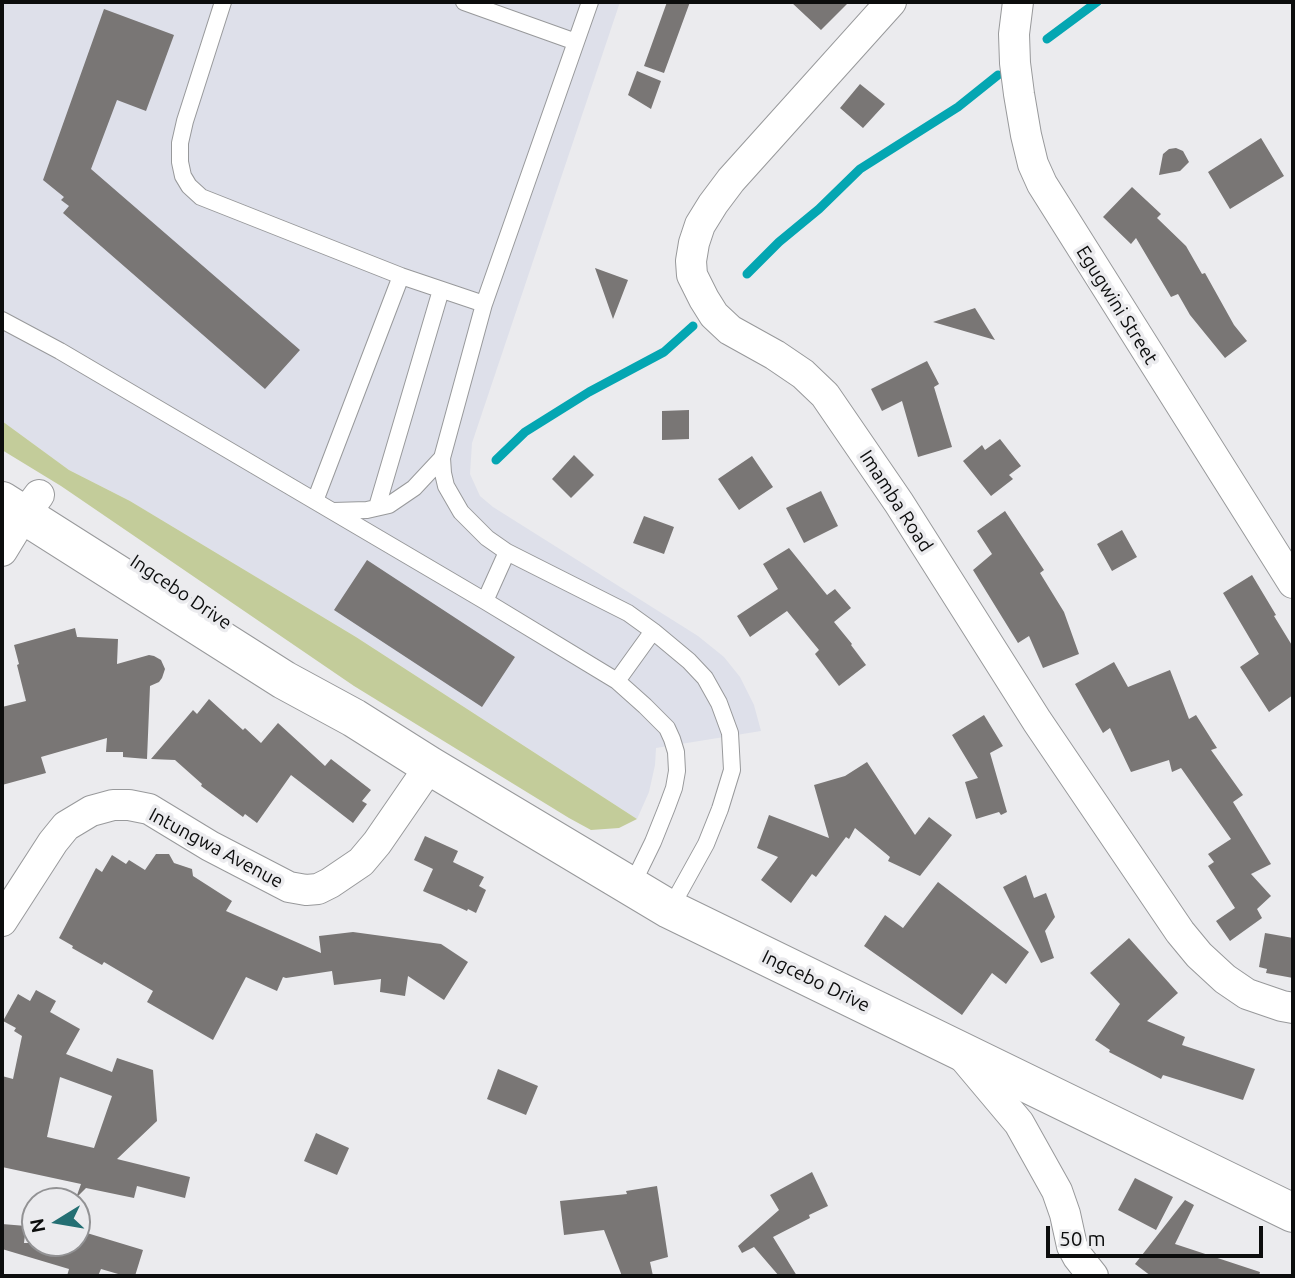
<!DOCTYPE html>
<html>
<head>
<meta charset="utf-8">
<style>
	body { margin:0 }
	#map { position:relative; width:1295px; height:1278px; overflow:hidden; background:#ebebee; font-family:Ubuntu,sans-serif }
	canvas { display:block }
	.frame { position:absolute; inset:0; border:4px solid #0c0d0d; pointer-events:none }
	.north { position:absolute; left:21px; top:1187px; width:70px; height:70px; box-sizing:border-box; background:#ebebee; border:2px solid #929294; border-radius:50%; rotate:259deg; font-size:19px; font-weight:700; line-height:28px; text-align:center; color:#0c0d0d }
	.north::after { content:''; display:block; margin:auto; width:24px; height:32px; background:#246f73; clip-path:polygon(50% 0,100% 100%,50% 72%,0 100%) }
	.scale { position:absolute; left:1046px; top:1226px; width:217px; height:32px; box-sizing:border-box; border:4px solid #0c0d0d; border-top:0; padding-left:9px; font-size:21px; line-height:24px; white-space:nowrap; color:#0c0d0d; -webkit-text-stroke:5px #ebebee; paint-order:stroke }
</style>
</head>
<body>
<div id="map">
<canvas width="1295" height="1278"></canvas>
<div class="frame"></div>
<div class="north">N</div>
<div class="scale">50 m</div>
</div>
<script>
const c = document.querySelector('canvas').getContext('2d');
c.lineJoin = 'round';
function paint(path, color) {
  c.fillStyle = color;
  c.fill(path, 'evenodd');
}
function shape(rows) {
  const path = new Path2D();
  for (const r of rows) {
    path.moveTo(r[0], r[1]);
    for (let i = 2; i < r.length; i += 2) path.lineTo(r[i], r[i + 1]);
  }
  return path;
}
function strokePath(path, color, width, dash) {
  c.strokeStyle = color;
  c.lineWidth = width;
  c.lineCap = dash ? 'butt' : 'round';
  c.setLineDash(dash || []);
  c.stroke(path);
}
function drawText(font, color, halo, rows, align = 'center') {
  c.font = font + ' Ubuntu,sans-serif';
  c.lineWidth = 7;
  c.setLineDash([]);
  c.textBaseline = 'middle';
  c.strokeStyle = halo;
  c.fillStyle = color;
  for (const [text, x, y, turn = 0] of rows) {
    c.save();
    c.translate(x, y);
    c.rotate((+turn || 0) * Math.PI / 180);
    c.textAlign = isNaN(turn) ? turn : align;
    if (halo) c.strokeText(text, 0, 0);
    c.fillText(text, 0, 0);
    c.restore();
  }
}
paint(shape([
	[2,2,620,2,472,443,470,474,480,496,493,507,698,636,724,657,740,677,754,705,761,731,656,748,655,765,649,792,637,819,356,637,130,501,69,470,2,421]
]), '#dee0ea');
paint(shape([
	[2,421,69,470,130,501,356,637,637,819,619,828,591,830,569,818,354,686,61,486,2,450]
]), '#c3cc9a');
strokePath(shape([
	[1047,39,1097,2],
	[747,274,779,242,819,209,860,169,958,107,998,75],
	[496,460,525,432,589,392,664,352,693,326]
]), '#04a6b2', 9);
paint(shape([
	[667,2,690,2,664,73,644,66],
	[791,2,849,2,821,30],
	[104,9,174,35,146,111,117,100,91,169,300,350,265,389,63,213,69,206,61,200,64,197,43,180],
	[637,71,661,81,651,109,628,95],
	[860,84,885,104,863,128,840,108],
	[1261,138,1284,176,1230,209,1208,172],
	[1176,148,1183,151,1189,162,1180,171,1159,175,1163,154,1169,149],
	[1132,187,1161,214,1157,218,1186,246,1202,274,1205,273,1234,325,1247,341,1225,358,1190,315,1178,294,1171,297,1136,238,1131,244,1103,217],
	[595,268,628,280,613,319],
	[975,308,995,340,933,322],
	[927,361,939,384,934,387,952,447,918,457,902,401,882,411,871,389],
	[689,410,689,439,662,440,662,411],
	[1000,439,1021,466,1009,475,1013,479,991,496,963,461,982,445,985,450],
	[574,455,594,475,571,498,552,479],
	[752,456,773,487,739,510,718,479],
	[821,491,838,526,804,543,786,508],
	[1005,511,1044,570,1040,573,1064,612,1079,654,1043,668,1029,636,1018,643,973,570,992,554,977,531],
	[644,516,674,527,664,554,633,543],
	[1122,530,1137,557,1112,571,1097,544],
	[789,548,827,595,835,589,851,608,834,622,852,644,851,645,866,665,839,686,815,654,819,650,787,611,750,637,737,616,778,589,763,564],
	[367,560,515,657,482,707,334,610],
	[1252,575,1276,615,1274,616,1293,647,1293,695,1269,712,1240,667,1259,654,1223,593],
	[75,628,77,637,118,639,117,664,149,655,154,656,161,660,165,669,162,678,159,682,150,686,147,759,123,757,123,752,106,752,107,738,41,757,46,773,2,785,2,707,26,701,17,665,19,664,14,645],
	[1114,662,1128,687,1170,670,1189,719,1196,715,1217,748,1211,750,1243,795,1233,802,1271,864,1251,874,1271,896,1257,909,1262,918,1230,941,1216,921,1235,908,1208,866,1214,862,1208,854,1231,839,1181,768,1172,772,1169,760,1131,772,1110,728,1103,733,1075,684],
	[209,699,243,730,245,728,261,743,278,723,325,766,331,759,371,790,362,801,367,804,353,823,291,775,257,823,245,814,243,817,201,786,202,784,175,760,151,759,193,710,197,714],
	[984,715,1003,746,990,753,1007,812,1001,815,999,812,976,819,965,782,978,778,952,735],
	[867,762,915,835,929,817,952,835,920,876,888,861,890,857,855,828,849,839,846,837,816,877,812,874,791,903,761,880,778,857,757,848,769,815,829,838,814,785,845,776],
	[425,836,458,851,453,862,484,877,479,886,486,890,476,913,468,909,467,911,423,891,433,869,414,860],
	[156,854,169,854,174,863,192,869,193,876,232,901,226,911,321,953,319,936,353,932,441,944,468,962,444,1000,408,976,405,996,380,992,381,979,334,985,332,971,286,978,283,977,277,991,246,977,213,1040,147,1002,153,991,104,962,102,965,72,948,73,946,59,938,96,868,102,872,112,855,126,864,129,860,145,870],
	[1026,875,1034,898,1046,893,1055,917,1045,931,1054,958,1041,963,1003,887],
	[938,882,1029,952,1006,984,992,973,962,1015,864,946,885,915,903,928],
	[1265,933,1293,938,1293,978,1266,973,1267,969,1259,967],
	[1129,938,1178,993,1147,1021,1185,1037,1182,1045,1255,1069,1243,1100,1163,1075,1161,1079,1109,1052,1110,1050,1095,1040,1120,1004,1090,973],
	[36,990,56,1001,50,1012,80,1029,66,1054,112,1072,117,1058,153,1070,157,1121,117,1159,190,1177,185,1198,137,1186,134,1198,86,1188,76,1198,81,1184,2,1167,2,1076,13,1079,22,1036,14,1031,16,1028,3,1021,18,994,30,1001],
	[60,1077,112,1096,94,1148,47,1137],
	[498,1069,538,1086,526,1115,487,1099],
	[316,1133,349,1148,337,1175,304,1161],
	[812,1172,828,1206,809,1215,810,1218,773,1237,797,1276,779,1276,754,1247,742,1253,738,1246,779,1210,770,1195],
	[1135,1178,1173,1197,1156,1230,1118,1210],
	[657,1186,668,1257,650,1262,653,1276,622,1276,604,1230,564,1235,560,1201,627,1194,626,1191],
	[1185,1200,1194,1205,1175,1244,1260,1272,1259,1276,1151,1276,1135,1264],
	[2,1224,26,1226,24,1243,77,1243,77,1230,143,1250,135,1276,125,1276,101,1269,98,1276,67,1276,69,1269,2,1249]
]), '#797675');
const lane = shape([
	[223,2,185,121,180,143,180,162,183,176,189,186,201,197,401,276,484,304],
	[464,2,576,42],
	[590,2,484,304,442,458,443,473,446,486,461,512,487,538,507,552,628,613,653,631,689,661,705,678,719,703,730,733,732,770,720,809,706,844,670,909],
	[2,320,60,351,485,601,617,681,645,706,667,728,672,739,676,752,677,771,674,788,667,807,653,842,631,887],
	[315,501,401,276],
	[377,507,441,290],
	[333,511,367,510,389,505,414,488,442,458],
	[485,601,507,552],
	[617,681,653,631]
]);
const street = shape([
	[891,2,731,180,713,204,700,225,694,243,691,261,692,275,704,299,714,315,730,330,775,355,803,374,825,395,899,503,1037,721,1180,932,1199,955,1225,979,1247,994,1282,1006,1293,1008],
	[1018,2,1014,34,1015,63,1019,94,1026,135,1033,164,1042,184,1293,583],
	[2,551,24,515,39,495],
	[2,921,53,842,66,826,91,811,113,805,129,805,149,809,210,846,289,887,306,890,318,889,330,883,361,862,377,843,430,766],
	[961,1054,1019,1123,1057,1191,1065,1214,1072,1246,1078,1257,1093,1276]
]);
const secondary = shape([
	[2,501,284,680,354,718,430,766,669,909,1293,1213]
]);
strokePath(lane, '#98999b', 18);
strokePath(street, '#98999b', 32);
strokePath(secondary, '#98999b', 40);
strokePath(lane, '#fff', 16);
strokePath(street, '#fff', 30);
strokePath(secondary, '#fff', 38);
drawText('19px', '#0c0d0d', '#ebebee', [
	["Egugwini Street",1117,305,58],
	["Imamba Road",896,501,57],
	["Ingcebo Drive",181,592,34],
	["Intungwa Avenue",216,848,28],
	["Ingcebo Drive",816,981,26]
]);
</script>
</body>
</html>
